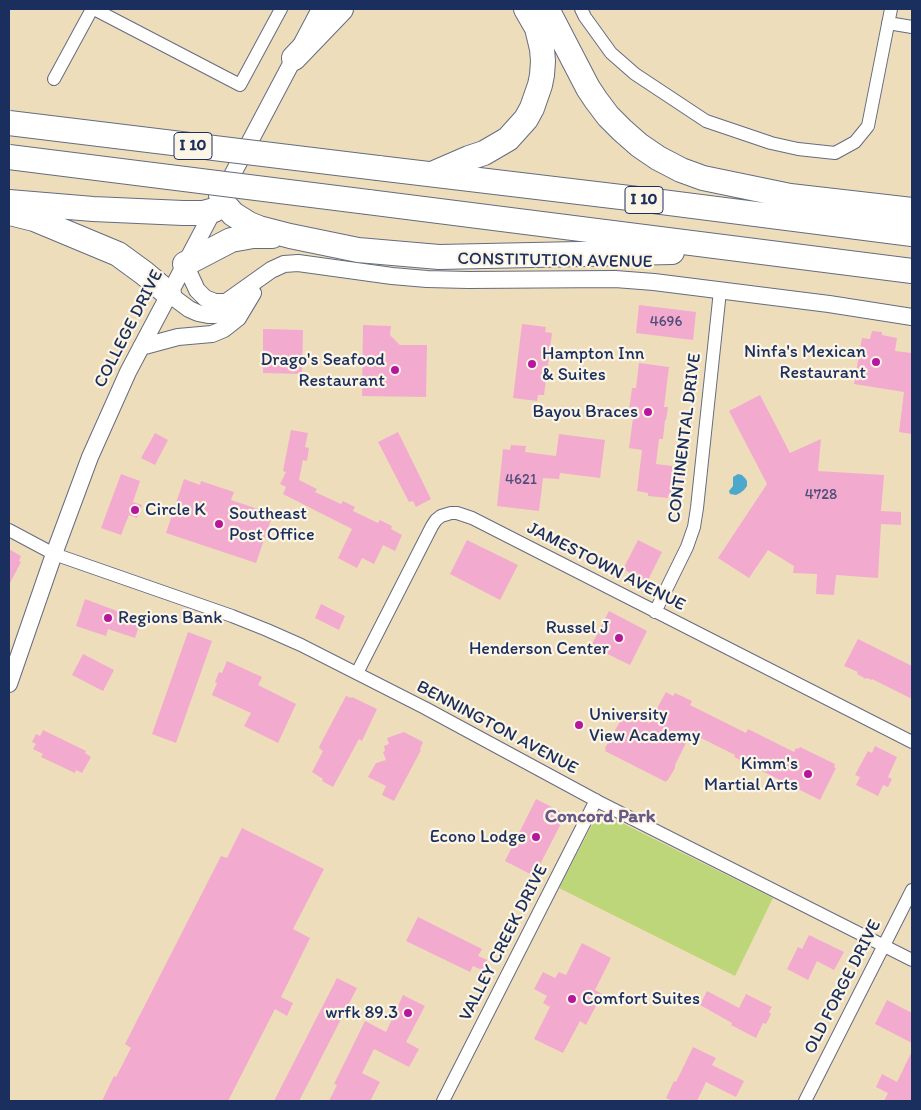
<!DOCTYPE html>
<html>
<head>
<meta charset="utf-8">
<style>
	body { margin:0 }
	#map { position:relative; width:921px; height:1110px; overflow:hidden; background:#edb; font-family:Itim,sans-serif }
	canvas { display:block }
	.frame { position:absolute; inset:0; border:10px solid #1b2f5e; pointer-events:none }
</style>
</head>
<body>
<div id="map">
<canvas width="921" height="1110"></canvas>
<div class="frame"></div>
</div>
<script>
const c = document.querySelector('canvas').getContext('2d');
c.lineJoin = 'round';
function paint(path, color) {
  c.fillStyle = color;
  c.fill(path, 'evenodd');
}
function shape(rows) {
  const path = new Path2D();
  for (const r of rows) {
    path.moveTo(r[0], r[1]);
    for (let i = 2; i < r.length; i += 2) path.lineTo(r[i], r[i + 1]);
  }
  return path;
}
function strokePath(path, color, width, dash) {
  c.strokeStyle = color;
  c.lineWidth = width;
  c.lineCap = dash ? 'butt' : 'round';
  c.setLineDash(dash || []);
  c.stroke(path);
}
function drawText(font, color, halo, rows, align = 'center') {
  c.font = font + ' Itim,sans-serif';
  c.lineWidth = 4.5;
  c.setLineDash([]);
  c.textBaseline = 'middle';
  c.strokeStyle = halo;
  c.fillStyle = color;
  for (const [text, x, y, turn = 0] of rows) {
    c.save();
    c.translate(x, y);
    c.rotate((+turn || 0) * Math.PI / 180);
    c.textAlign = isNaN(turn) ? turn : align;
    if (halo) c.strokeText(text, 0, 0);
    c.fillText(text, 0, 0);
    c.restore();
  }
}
paint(shape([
	[606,815,773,898,735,976,559,888,595,819,598,817]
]), '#bed67a');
paint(shape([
	[738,474,742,475,745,478,747,481,747,486,744,490,740,493,736,495,730,494,729,491,733,486,733,477]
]), '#4da8cb');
paint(shape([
	[639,305,696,312,693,340,636,333],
	[522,324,546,327,545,332,552,333,544,395,538,395,537,401,513,398],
	[363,325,391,326,390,335,400,345,427,345,426,397,362,396],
	[263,329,303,330,302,374,263,373],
	[872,331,882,332,882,335,897,338,895,351,912,353,912,434,899,432,904,392,854,384,862,338,870,339],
	[639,363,669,367,664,407,668,407,666,420,665,420,663,439,659,439,656,464,672,466,672,468,684,469,681,497,668,496,668,498,648,496,648,493,637,491,642,450,629,448,633,418,628,417,632,388,636,388],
	[760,395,790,453,821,439,818,471,884,475,881,511,901,512,901,525,881,524,878,578,836,575,834,595,816,594,817,574,793,573,794,566,768,550,749,578,718,558,767,484,729,411],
	[291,430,308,433,305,447,309,448,307,461,303,460,299,480,317,489,315,492,341,504,343,501,355,507,353,511,378,523,380,520,392,526,391,529,402,535,395,551,383,545,374,564,362,558,357,568,338,558,352,529,283,494,286,487,280,484,286,472,283,471],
	[398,432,431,499,416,507,413,501,409,502,378,442],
	[155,433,168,440,155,465,141,458],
	[559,434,605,440,600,478,560,473,559,479,543,478,539,511,497,506,503,449,510,450,511,445,526,446,525,452,556,456],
	[121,474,140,481,133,502,142,505,137,518,129,515,121,535,101,528],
	[184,479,200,485,201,481,234,492,231,500,273,514,256,563,166,533],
	[467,540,518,565,500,600,450,574],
	[638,540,662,552,647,582,623,569],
	[9,549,21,556,19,561,21,562,9,585],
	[85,599,141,620,135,638,108,629,106,636,76,626],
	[321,604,345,616,339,630,315,618],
	[609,611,647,631,630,665,591,646],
	[188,632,212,641,176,743,152,734],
	[858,639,912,666,912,699,872,679,872,680,867,678,866,679,857,674,858,672,844,666],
	[83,654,114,670,103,691,72,675],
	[227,661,262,677,258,685,296,704,278,743,244,726,251,713,212,695,217,683,215,682,219,672,222,673],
	[666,692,673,696,675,693,692,701,690,705,746,733,748,729,794,752,796,748,798,749,800,747,835,764,834,767,836,768,820,800,734,757,735,755,691,733,675,765,675,768,668,780,667,780,666,782,605,751,606,749,605,748,623,716,632,721,634,716,649,723],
	[346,696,351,698,352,697,377,709,362,741,359,739,333,787,322,781,323,779,312,772,323,751,319,748,320,745],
	[43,730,86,751,85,753,91,757,82,773,76,770,75,773,41,757,43,754,33,749,36,744,32,742,36,734,40,736],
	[404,732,423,742,420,749,421,750,394,801,382,795,386,786,368,777,376,763,386,760,383,752,385,751,384,746,389,744,387,738],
	[875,746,897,757,888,777,892,779,888,787,883,785,878,796,856,785,860,777,855,775,868,751,872,753],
	[536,799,566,814,534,876,505,861],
	[242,828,324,869,293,929,310,938,281,997,293,1003,287,1016,275,1009,228,1101,102,1101,114,1076,116,1077,131,1048,125,1044,221,856,227,858],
	[418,917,482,949,478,956,487,960,482,970,473,966,470,972,406,941],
	[809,935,844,952,834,970,817,961,808,980,787,969,798,947,802,949],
	[582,943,611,958,595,990,602,994,586,1025,580,1021,563,1053,534,1039,550,1007,543,1003,547,996,534,989,543,972,555,978,559,972,566,975],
	[337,978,357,988,299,1101,274,1101],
	[707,991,739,1008,746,994,772,1007,769,1012,771,1014,766,1024,763,1023,756,1038,731,1025,732,1023,700,1005],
	[403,995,425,1006,406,1042,419,1049,409,1067,374,1049,362,1073,380,1082,370,1101,329,1101,337,1085,334,1084,365,1021,386,1032],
	[887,1000,912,1013,912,1043,875,1024],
	[693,1047,716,1058,712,1065,744,1081,736,1097,706,1082,697,1101,673,1101,666,1098,674,1081,676,1082],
	[912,1051,912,1101,884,1101,888,1093,876,1087,882,1074,897,1082]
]), '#f3aacf');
const minor = shape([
	[94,9,240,85,281,9],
	[581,9,585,17,611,53,635,74,706,121,771,143,798,149,835,153,855,142,868,126,891,9],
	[888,23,912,27],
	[54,79,92,9],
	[9,530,54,554,232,616,267,630,301,645,425,708,599,802,912,960],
	[655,612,687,547,694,527,697,508,720,291],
	[357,673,432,526,436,520,441,516,451,513,457,513,472,518,912,742],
	[443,1101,596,800],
	[805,1101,912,890]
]);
const tertiary = shape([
	[185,264,197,290,205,298,215,302,226,302,271,270,284,264,298,263,392,276,427,279,468,280,615,279,654,282,829,304,912,317],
	[169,294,189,309,198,313,208,315,216,315,227,313,243,303],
	[141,347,178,337,212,334,224,329,238,318,253,293],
	[9,684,54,554,90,457,128,372,320,9]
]);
const motorway = shape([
	[547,9,588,88,596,100,608,116,622,130,639,145,658,158,681,170,703,178,790,196,912,210],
	[294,58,341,9],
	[378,168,646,200,912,234],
	[432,174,469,158,484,153,508,139,526,119,532,108,540,85,542,75,543,61,542,49,537,28,526,9],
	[221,195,225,205,233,214,249,224,259,228,290,236,358,250,439,257,672,252],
	[9,202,93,209,183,213,203,213,214,210],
	[368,202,912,271],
	[10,213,34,219,118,254,144,273,169,294],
	[185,264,231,240,253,236,272,236]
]);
strokePath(minor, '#656c7f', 14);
strokePath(tertiary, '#656c7f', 18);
strokePath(motorway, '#656c7f', 26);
strokePath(minor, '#fff', 12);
strokePath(tertiary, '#fff', 16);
strokePath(motorway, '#fff', 24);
const motorwayBridge = shape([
	[9,123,378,168],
	[9,157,368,202]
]);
strokePath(motorwayBridge, '#656c7f', 26, []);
strokePath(motorwayBridge, '#fff', 24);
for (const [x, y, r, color] of [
	[876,362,5,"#b5179e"],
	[532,364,5,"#b5179e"],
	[395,370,5,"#b5179e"],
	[648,412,5,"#b5179e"],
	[135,510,5,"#b5179e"],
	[219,524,5,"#b5179e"],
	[108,618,5,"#b5179e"],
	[619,638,5,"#b5179e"],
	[579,725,5,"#b5179e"],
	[808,774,5,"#b5179e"],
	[536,837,5,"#b5179e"],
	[572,999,5,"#b5179e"],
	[408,1013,5,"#b5179e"]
]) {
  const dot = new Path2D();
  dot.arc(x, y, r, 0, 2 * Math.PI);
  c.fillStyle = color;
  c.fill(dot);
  strokePath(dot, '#fcf5e5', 2);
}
drawText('15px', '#514e7a', null, [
	["4696",666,322],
	["4621",521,480],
	["4728",821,495]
]);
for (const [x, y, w] of [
	[193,146,38],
	[644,200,38]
]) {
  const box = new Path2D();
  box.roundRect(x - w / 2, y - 13.5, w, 27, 4);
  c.fillStyle = '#fcf5e5';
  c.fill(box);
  strokePath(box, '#1b2f5e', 1);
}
drawText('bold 16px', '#1b2f5e', null, [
	["I 10",193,146],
	["I 10",644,200]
]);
drawText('18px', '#1b2f5e', '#fcf5e5', [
	["CONSTITUTION AVENUE",555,261,1],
	["COLLEGE DRIVE",129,329,-63],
	["CONTINENTAL DRIVE",685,438,-83],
	["JAMESTOWN AVENUE",606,567,27],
	["BENNINGTON AVENUE",497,728,28],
	["VALLEY CREEK DRIVE",504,943,-63],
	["OLD FORGE DRIVE",843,987,-63]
]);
drawText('18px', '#1b2f5e', '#fcf5e5', [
	["Ninfa's Mexican",866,352],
	["Restaurant",866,373],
	["Hampton Inn",542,354,"left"],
	["& Suites",542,375,"left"],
	["Drago's Seafood",385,360],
	["Restaurant",385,381],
	["Bayou Braces",638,412],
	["Circle K",145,510,"left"],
	["Southeast",229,514,"left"],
	["Post Office",229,535,"left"],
	["Regions Bank",118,618,"left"],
	["Russel J",609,628],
	["Henderson Center",609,649],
	["University",589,715,"left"],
	["View Academy",589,736,"left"],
	["Kimm's",798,764],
	["Martial Arts",798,785],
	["Econo Lodge",526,837],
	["Comfort Suites",582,999,"left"],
	["wrfk 89.3",398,1013]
], 'right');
drawText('bold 19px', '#675a86', '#fcf5e5', [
	["Concord Park",600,817]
]);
</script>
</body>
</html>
